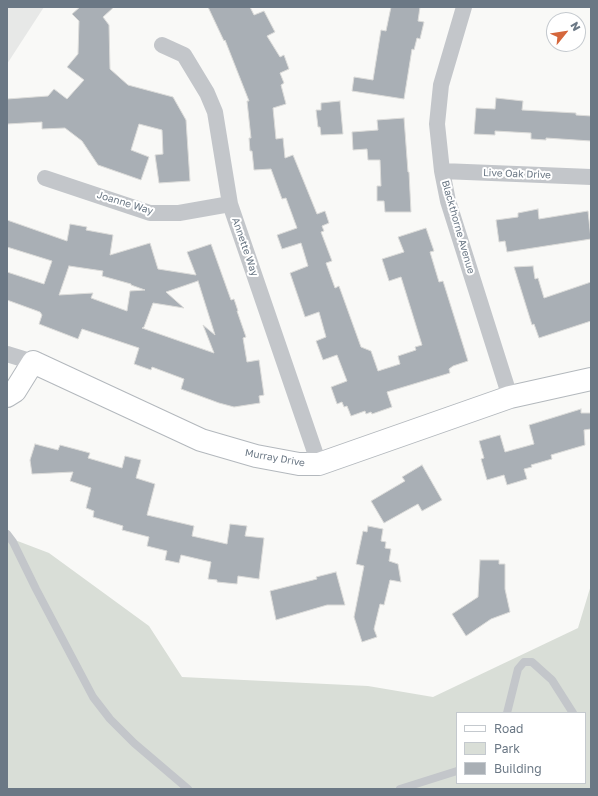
<!DOCTYPE html>
<html>
<head>
<meta charset="utf-8">
<style>
	body { margin:0 }
	#map { position:relative; width:598px; height:796px; overflow:hidden; background:#f9f9f7; font-family:"Golos Text",sans-serif }
	canvas { display:block }
	.frame { position:absolute; inset:0; border:8px solid #6b7885; pointer-events:none }
	.legend { position:absolute; left:456px; top:712px; width:130px; height:72px; box-sizing:border-box; background:#fff; border:1px solid #c4c9ce; margin:0; padding:5px 7px; list-style:none; font-size:12px; color:#6b7885 }
	.legend li { display:flex; align-items:center; gap:8px; height:20px }
	.legend b { width:20px; border:1px solid #c4c9ce }
	.north { position:absolute; left:546px; top:12px; width:40px; height:40px; box-sizing:border-box; background:#fff; border:1px solid #c4c9ce; border-radius:50%; rotate:60deg; font-size:11px; font-weight:700; line-height:16px; text-align:center; color:#6b7885 }
	.north::after { content:''; display:block; margin:auto; width:14px; height:18px; background:#d5673c; clip-path:polygon(50% 0,100% 100%,50% 72%,0 100%) }
</style>
</head>
<body>
<div id="map">
<canvas width="598" height="796"></canvas>
<div class="frame"></div>
<ul class="legend">
<li><b style="height:5px;background:#fff"></b>Road</li>
<li><b style="height:11px;background:#d9ded7"></b>Park</li>
<li><b style="height:11px;background:#a9afb5"></b>Building</li>
</ul>
<div class="north">N</div>
</div>
<script>
const c = document.querySelector('canvas').getContext('2d');
c.lineJoin = 'round';
function paint(path, color) {
  c.fillStyle = color;
  c.fill(path, 'evenodd');
}
function shape(rows) {
  const path = new Path2D();
  for (const r of rows) {
    path.moveTo(r[0], r[1]);
    for (let i = 2; i < r.length; i += 2) path.lineTo(r[i], r[i + 1]);
  }
  return path;
}
function strokePath(path, color, width, dash) {
  c.strokeStyle = color;
  c.lineWidth = width;
  c.lineCap = dash ? 'butt' : 'round';
  c.setLineDash(dash || []);
  c.stroke(path);
}
function drawText(font, color, halo, rows, align = 'center') {
  c.font = font + ' "Golos Text",sans-serif';
  c.lineWidth = 4;
  c.setLineDash([]);
  c.textBaseline = 'middle';
  c.strokeStyle = halo;
  c.fillStyle = color;
  for (const [text, x, y, turn = 0] of rows) {
    c.save();
    c.translate(x, y);
    c.rotate((+turn || 0) * Math.PI / 180);
    c.textAlign = isNaN(turn) ? turn : align;
    if (halo) c.strokeText(text, 0, 0);
    c.fillText(text, 0, 0);
    c.restore();
  }
}
paint(shape([
	[7,7,44,7,7,64]
]), '#e7e8e7');
paint(shape([
	[7,537,49,553,149,626,182,677,368,686,433,697,578,628,591,585,591,789,7,789],
	[457,713,585,713,585,783,457,783]
]), '#d9ded7');
const building = shape([
	[80,7,114,7,103,17,109,25,110,69,128,85,173,97,186,120,190,181,159,183,155,155,163,154,162,130,139,124,131,150,149,157,141,180,98,165,82,141,65,128,42,129,42,122,7,124,7,99,48,96,54,89,67,99,84,80,67,67,78,54,79,21,72,14,80,7],
	[208,7,250,7,254,15,264,11,275,32,267,36,280,57,284,55,289,69,280,73,284,83,281,85,286,104,273,108,276,139,283,138,285,158,293,155,317,214,325,211,329,223,322,226,324,231,321,232,332,261,326,263,335,288,339,286,361,347,371,351,378,371,400,364,398,356,416,350,415,347,422,345,401,277,389,281,382,259,404,252,398,237,426,228,434,251,430,252,439,282,443,281,468,361,453,366,449,369,450,373,387,392,392,407,372,414,371,412,366,414,365,411,351,416,347,406,344,407,342,402,337,404,331,387,347,381,337,355,323,360,316,341,326,337,319,312,305,317,290,273,308,266,301,243,282,249,277,235,297,228,286,198,282,199,271,169,254,170,252,151,250,151,249,138,251,138,247,101,249,101,225,40,224,41,208,7],
	[391,7,420,7,418,21,424,22,420,39,417,38,414,50,412,49,404,99,352,91,354,77,373,80,381,30,386,31,391,7],
	[496,98,523,101,522,110,576,113,576,115,591,116,591,141,546,138,546,140,531,139,531,133,495,131,495,135,474,134,476,108,495,109,496,98],
	[340,101,343,134,321,135,320,127,318,127,316,110,321,110,321,103,340,101],
	[404,118,408,172,409,172,411,212,385,212,384,201,377,201,377,186,381,186,380,160,368,160,367,149,353,150,352,132,378,130,377,120,404,118],
	[538,209,539,219,588,211,591,239,507,252,505,241,499,242,496,220,518,217,518,213,538,209],
	[7,220,67,241,70,224,87,227,86,230,113,235,110,255,150,243,158,269,196,275,187,252,211,244,231,300,234,299,238,311,237,311,246,337,243,338,247,362,259,360,264,395,259,396,260,403,234,407,219,403,181,389,184,379,152,367,151,370,134,364,139,348,82,329,78,339,39,324,42,315,40,312,7,300,7,272,44,284,52,261,7,247,7,220],
	[69,266,103,271,102,276,131,284,131,285,145,290,130,291,127,311,91,298,93,293,59,295,69,266],
	[198,281,215,335,203,325,214,353,142,328,144,327,153,303,184,308,166,292,198,281],
	[533,266,535,279,538,278,544,298,591,282,591,321,539,338,534,324,532,325,514,267,533,266],
	[581,409,581,413,591,413,591,429,584,430,585,445,551,455,552,459,531,465,532,467,524,469,527,479,507,485,504,475,487,480,481,459,484,458,479,441,500,435,505,452,534,444,529,425,581,409],
	[35,444,58,450,60,445,90,453,88,458,122,468,125,456,141,460,136,478,155,484,147,515,194,526,192,536,227,544,230,524,247,526,245,536,264,538,259,579,238,576,237,584,217,582,217,580,208,579,211,562,181,555,179,563,165,560,167,551,147,546,149,537,122,530,123,526,93,517,94,511,86,508,91,488,70,481,73,472,32,474,30,460,35,444],
	[422,465,442,500,422,511,418,504,384,523,371,501,405,481,402,477,422,465],
	[368,526,383,529,381,541,386,542,385,548,391,549,389,561,398,564,401,582,390,580,384,605,380,604,374,629,377,637,362,642,354,617,364,566,356,564,363,531,367,532,368,526],
	[480,560,499,560,499,564,505,564,505,589,510,612,491,619,466,636,452,614,478,597,480,560],
	[336,572,345,605,327,605,276,620,270,591,317,579,316,577,336,572]
]);
paint(building, '#a9afb5');
strokePath(building, '#dbdbd9', 1);
const secondary = shape([
	[7,396,15,391,33,362,201,440,256,456,299,464,319,464,510,397,591,379]
]);
strokePath(secondary, '#b3b8bd', 24);
strokePath(shape([
	[7,534,13,542,36,589,93,697,110,719,134,743,188,789],
	[507,713,518,669,524,662,532,662,552,680,573,713],
	[400,789,457,771]
]), '#c3c6ca', 8);
strokePath(shape([
	[464,7,441,85,437,124,442,171,448,201,510,397],
	[162,45,184,55,207,93,215,112,230,204,319,464],
	[442,171,591,177],
	[45,178,150,213,179,213,230,204],
	[7,354,33,362]
]), '#c3c6ca', 16);
strokePath(secondary, '#fff', 22);
drawText('10px', '#6b7885', '#fff', [
	["Live Oak Drive",517,174,2],
	["Joanne Way",125,203,17],
	["Blackthorne Avenue",458,227,74],
	["Annette Way",245,247,71],
	["Murray Drive",275,458,10]
]);
</script>
</body>
</html>
